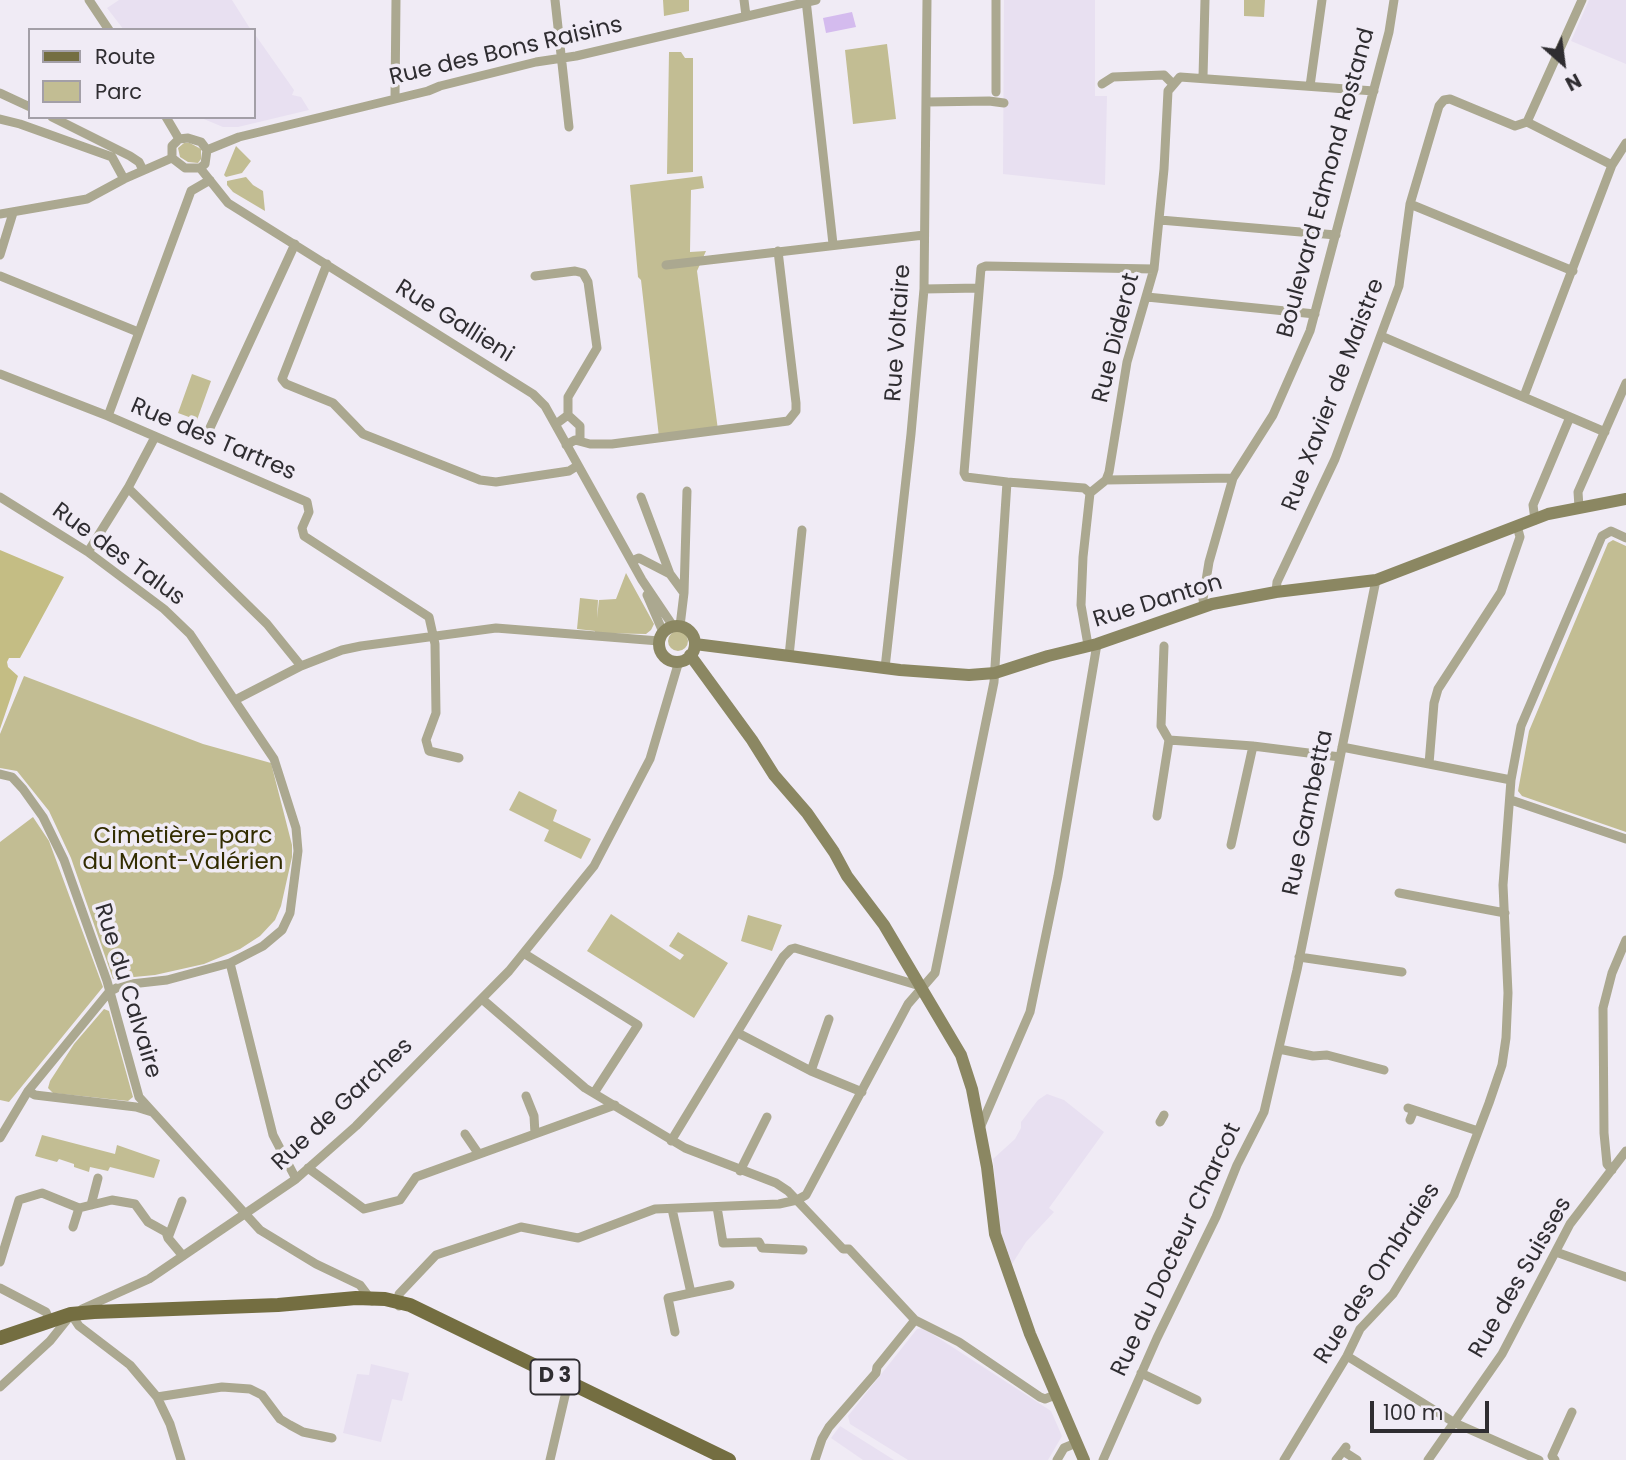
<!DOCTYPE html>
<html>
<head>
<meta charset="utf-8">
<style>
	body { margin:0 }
	#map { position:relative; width:1626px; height:1460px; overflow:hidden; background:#f0ebf5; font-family:Poppins,sans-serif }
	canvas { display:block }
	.legend { position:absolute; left:28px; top:28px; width:228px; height:91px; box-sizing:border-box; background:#f0ebf5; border:2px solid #a39fa7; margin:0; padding:9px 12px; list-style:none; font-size:21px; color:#2f2d31 }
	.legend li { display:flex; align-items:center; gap:14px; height:35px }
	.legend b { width:35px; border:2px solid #a39fa7 }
	.north { position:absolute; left:1528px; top:28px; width:70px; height:70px; -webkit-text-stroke:5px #f0ebf5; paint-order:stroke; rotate:152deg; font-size:19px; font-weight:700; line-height:28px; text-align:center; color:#2f2d31 }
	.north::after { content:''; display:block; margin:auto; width:24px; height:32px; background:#2f2d31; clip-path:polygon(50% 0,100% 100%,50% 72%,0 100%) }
	.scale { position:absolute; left:1370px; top:1401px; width:119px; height:32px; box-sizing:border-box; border:4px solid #2f2d31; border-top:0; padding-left:9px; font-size:21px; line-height:24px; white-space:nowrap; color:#2f2d31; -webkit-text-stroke:5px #f0ebf5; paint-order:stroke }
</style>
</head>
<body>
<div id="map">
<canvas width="1626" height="1460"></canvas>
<ul class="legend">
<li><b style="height:9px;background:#746e41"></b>Route</li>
<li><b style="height:19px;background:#c2bd93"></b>Parc</li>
</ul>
<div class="north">N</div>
<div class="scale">100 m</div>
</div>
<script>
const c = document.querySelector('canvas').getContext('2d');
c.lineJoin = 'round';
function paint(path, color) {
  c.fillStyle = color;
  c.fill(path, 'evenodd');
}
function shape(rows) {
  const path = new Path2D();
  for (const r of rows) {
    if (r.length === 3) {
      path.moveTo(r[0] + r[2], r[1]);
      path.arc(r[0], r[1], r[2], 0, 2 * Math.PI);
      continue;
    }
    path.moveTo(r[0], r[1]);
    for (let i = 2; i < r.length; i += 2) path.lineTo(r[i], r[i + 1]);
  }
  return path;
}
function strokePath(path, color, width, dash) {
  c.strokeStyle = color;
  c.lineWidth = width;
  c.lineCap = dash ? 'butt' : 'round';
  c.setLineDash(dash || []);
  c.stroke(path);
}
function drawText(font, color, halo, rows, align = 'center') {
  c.font = font + ' Poppins,sans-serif';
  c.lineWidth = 7;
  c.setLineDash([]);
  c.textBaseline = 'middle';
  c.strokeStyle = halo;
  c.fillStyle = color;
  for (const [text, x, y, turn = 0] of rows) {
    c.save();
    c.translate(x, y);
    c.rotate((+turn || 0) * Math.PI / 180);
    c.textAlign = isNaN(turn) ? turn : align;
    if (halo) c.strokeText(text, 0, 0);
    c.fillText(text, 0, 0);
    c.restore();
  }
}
paint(shape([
	[119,0,232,0,251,30,124,30,107,8],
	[1004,0,1095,0,1095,96,1107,96,1105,185,1003,174],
	[1589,0,1626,0,1626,64,1571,41],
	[254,33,294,90,292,95,301,97,309,110,238,127,223,127,199,117,254,117],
	[1047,1094,1064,1100,1104,1132,1049,1208,1054,1212,1026,1242,1012,1264,1000,1230,993,1159,1015,1139,1021,1128,1021,1122,1038,1100],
	[923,1328,1051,1411,1062,1436,1048,1460,908,1460,850,1424,848,1416,917,1329],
	[371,1364,409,1373,402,1401,392,1399,381,1442,343,1433,357,1374,369,1375],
	[840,1426,894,1460,863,1460,831,1438]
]), '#e8e0f1');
paint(shape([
	[663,0,689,0,689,11,664,16],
	[1244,0,1265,0,1264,17,1244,16],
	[887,44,896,119,853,124,845,50],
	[669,52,681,52,685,58,693,58,693,172,667,174],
	[184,143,190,143,201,149,201,159,198,163,188,162,180,157,178,148],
	[236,146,251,161,242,173,226,177,224,175],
	[702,176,704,188,691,190,690,252,706,251,697,271,718,430,659,437,641,280,638,277,630,185],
	[246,177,253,185,263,191,265,211,233,192,227,185,227,181],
	[192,374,211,381,197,420,178,413],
	[1613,540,1626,546,1626,832,1522,796,1518,791,1529,731,1608,543],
	[626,573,654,624,651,630,646,634,595,633,595,631,577,629,580,598,598,600,597,618,599,600,616,599],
	[678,641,10],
	[24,676,203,744,271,763,292,845,292,857,281,906,275,920,260,936,240,949,204,964,155,975,113,979,71,858,49,811,17,771,0,768,0,734],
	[519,791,557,810,553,821,591,839,581,859,544,841,549,830,509,810],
	[33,817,49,841,103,987,9,1102,0,1100,0,842],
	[611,914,680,960,684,955,669,946,678,932,728,963,694,1018,587,951],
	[748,915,782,925,772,951,741,941],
	[104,1009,109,1011,133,1097,128,1101,53,1093,48,1088,50,1081,74,1044],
	[42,1135,115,1154,117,1145,160,1160,154,1178,110,1167,108,1171,90,1167,89,1172,74,1167,74,1164,59,1159,57,1162,35,1156]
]), '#c2bd93');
paint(shape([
	[0,550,64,577,20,658,9,658,7,662,8,667,18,676,0,729]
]), '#c4bd84');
paint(shape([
	[852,12,856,27,826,33,823,18]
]), '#d4bbee');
strokePath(shape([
	[89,0,109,30],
	[555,0,569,127],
	[744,0,746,16],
	[806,0,833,244],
	[1203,77,1205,0],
	[1102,84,1113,77,1164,75,1173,84],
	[1310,86,1322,0],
	[996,92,996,0],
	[0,93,30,107],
	[395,98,396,0],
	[927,102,989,101,1004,103],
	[52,117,130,156,139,162,143,170],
	[166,117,179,139],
	[0,119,20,124,112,157,124,179],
	[1527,122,1612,165],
	[188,138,201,142,207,150,205,164,200,168,185,168,172,158,172,146,179,139,188,138],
	[207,150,239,137,428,91,440,86,536,62,576,56,816,0],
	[200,168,228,203,533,394,545,406,642,580,673,626],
	[1410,204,1573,271],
	[0,214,87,199,124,179,172,158],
	[1160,220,1336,235],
	[0,255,13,213],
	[327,264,282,379,286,384,333,403,363,434,480,480,496,482,569,471,577,466],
	[666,265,924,235],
	[0,276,138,332],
	[535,276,575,271,583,273,588,282,597,348,568,397,568,415,556,424],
	[924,289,979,288],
	[1147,297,1315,314],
	[1381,336,1605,432],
	[0,374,108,416,307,502,309,512,302,528,304,536,429,617,435,644,436,713,426,740,429,751,459,758],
	[1524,396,1612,165,1626,143],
	[568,415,580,426,580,440],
	[108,416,191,191,210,180],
	[209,430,295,244],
	[566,445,575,440,590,444,612,444,788,421,796,411,796,403,778,251],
	[1106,480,1233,478],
	[1007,482,1084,488,1090,493],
	[128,488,267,624,301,666],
	[0,497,88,552,164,609,190,634,274,759,296,828,298,851,290,913,282,930,263,946,230,963,167,980,122,985,109,992,28,1091,0,1138],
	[641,497,670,574,684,593],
	[1579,507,1578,492,1626,383],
	[1535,520,1533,505,1570,417],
	[88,552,128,488,155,437],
	[632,561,639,558,670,574],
	[1276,592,1277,582,1335,459,1399,286,1410,204,1439,106,1444,100,1450,99,1515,126,1527,122,1582,0],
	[647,595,663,632],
	[1204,607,1203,599,1209,562,1233,478,1273,415,1310,331,1389,32,1394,0],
	[680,626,684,593,687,491],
	[1088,645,1081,605,1083,557,1090,493,1106,480,1109,472,1127,362,1154,269,1164,169,1168,91,1180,77,1374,91],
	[1164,646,1161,726,1169,740,1253,746,1340,757],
	[789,656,802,530],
	[885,668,911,434,924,289,927,0],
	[235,700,301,666,342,650,361,646,496,628,659,641],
	[1342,747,1511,780],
	[1429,764,1434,703,1438,689,1501,592,1520,537,1517,526],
	[0,774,12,777,23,789,43,817,64,860,107,981,139,1097,260,1230,316,1264,360,1285,372,1301],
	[1511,800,1626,839],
	[1157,816,1169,740],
	[1231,845,1253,746],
	[1399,893,1505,913],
	[525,954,638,1025,594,1093],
	[1299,957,1402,972],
	[230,963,273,1135,296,1179],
	[482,999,585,1088,685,1148,776,1183,788,1191,843,1249,849,1249,915,1320,959,1342,1040,1397,1045,1399,1055,1395],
	[738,1033,811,1071,862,1092],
	[1279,1049,1313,1056,1327,1055,1384,1070],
	[811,1071,829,1019],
	[28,1091,35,1095,136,1107,152,1112],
	[526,1096,534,1116,535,1134],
	[1408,1108,1478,1131],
	[1410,1120,1414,1110],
	[1160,1122,1164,1115],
	[980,1128,1030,1012,1058,876,1097,644],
	[465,1134,478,1153],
	[671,1141,783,957,791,949,795,948,920,986],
	[308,1168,364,1209,400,1200,416,1177,615,1105],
	[1612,1170,1607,1164,1604,1133,1603,1008,1612,973,1626,940],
	[740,1171,767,1117],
	[91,1205,98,1178],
	[717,1207,723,1243,759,1242,762,1248,803,1250],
	[672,1209,691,1293,730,1285],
	[73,1227,79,1208],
	[168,1238,182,1201],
	[1556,1252,1626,1277],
	[0,1262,19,1200,42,1193,79,1208,112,1200,135,1204,148,1222,166,1232,168,1238,183,1256],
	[0,1288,46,1312,50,1321],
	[399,1306,399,1294,436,1255,521,1227,578,1238,655,1209,779,1204,797,1200,806,1195,908,1004,935,973,994,682,1007,482,966,477,964,473,981,268,986,266,1154,269],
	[82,1309,149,1279,296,1179,356,1126,509,971,594,866,650,759,679,661],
	[71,1314,79,1326,130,1365,157,1397,170,1424,181,1460],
	[675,1332,668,1298,691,1293],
	[1347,1356,1455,1423,1539,1460],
	[1141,1373,1197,1400],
	[0,1387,50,1341,70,1316],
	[157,1397,222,1387,250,1389,262,1395,280,1419,290,1425,303,1432,332,1438],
	[1346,1447,1343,1451,1357,1460],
	[550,1460,568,1383],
	[815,1460,822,1439,829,1427,876,1373,877,1367,915,1320],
	[1057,1460,1064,1448,1076,1443],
	[1103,1460,1157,1338,1216,1217,1237,1165,1264,1112,1297,970,1376,580],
	[1284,1460,1347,1356,1360,1329,1393,1294,1454,1195,1489,1103,1502,1065,1506,1038,1508,993,1503,885,1511,780,1521,726,1602,536,1611,531,1626,538],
	[1336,1460,1343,1451],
	[1428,1460,1502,1354,1570,1224,1626,1151],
	[1555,1460,1552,1456,1572,1412]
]), '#aba890', 9);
strokePath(shape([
	[677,644,18],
	[695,644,900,670,969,675,995,673,1048,656,1097,644,1212,604,1276,592,1376,580,1548,514,1626,499],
	[690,655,752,740,774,775,807,813,834,852,847,876,884,925,961,1055,972,1089,987,1167,995,1234,1030,1334,1084,1460]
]), '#8b8762', 12);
strokePath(shape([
	[0,1338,71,1314,94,1312,278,1305,356,1298,385,1299,410,1305,729,1460]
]), '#746e41', 14);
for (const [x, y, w] of [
	[555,1377,49]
]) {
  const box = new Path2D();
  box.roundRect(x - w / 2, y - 17.5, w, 35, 5);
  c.fillStyle = '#f0ebf5';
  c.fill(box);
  strokePath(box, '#2f2d31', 2);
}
drawText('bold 21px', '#2f2d31', null, [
	["D 3",555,1377]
]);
drawText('23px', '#2f2d31', '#f0ebf5', [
	["Rue des Bons Raisins",506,52,-13],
	["Boulevard Edmond Rostand",1327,183,-75],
	["Rue Gallieni",454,322,32],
	["Rue Voltaire",899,333,-86],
	["Rue Diderot",1117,338,-76],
	["Rue Xavier de Maistre",1334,395,-69],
	["Rue des Tartres",213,440,23],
	["Rue des Talus",118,555,36],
	["Rue Danton",1158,602,-17],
	["Rue Gambetta",1309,813,-78],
	["Rue du Calvaire",127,991,73],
	["Rue de Garches",343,1105,-43],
	["Rue du Docteur Charcot",1177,1250,-65],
	["Rue des Ombraies",1378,1274,-57],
	["Rue des Suisses",1521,1278,-60]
]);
drawText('23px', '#322c00', '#f0ebf5', [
	["Cimetière-parc",183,837],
	["du Mont-Valérien",183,863]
]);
</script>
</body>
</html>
